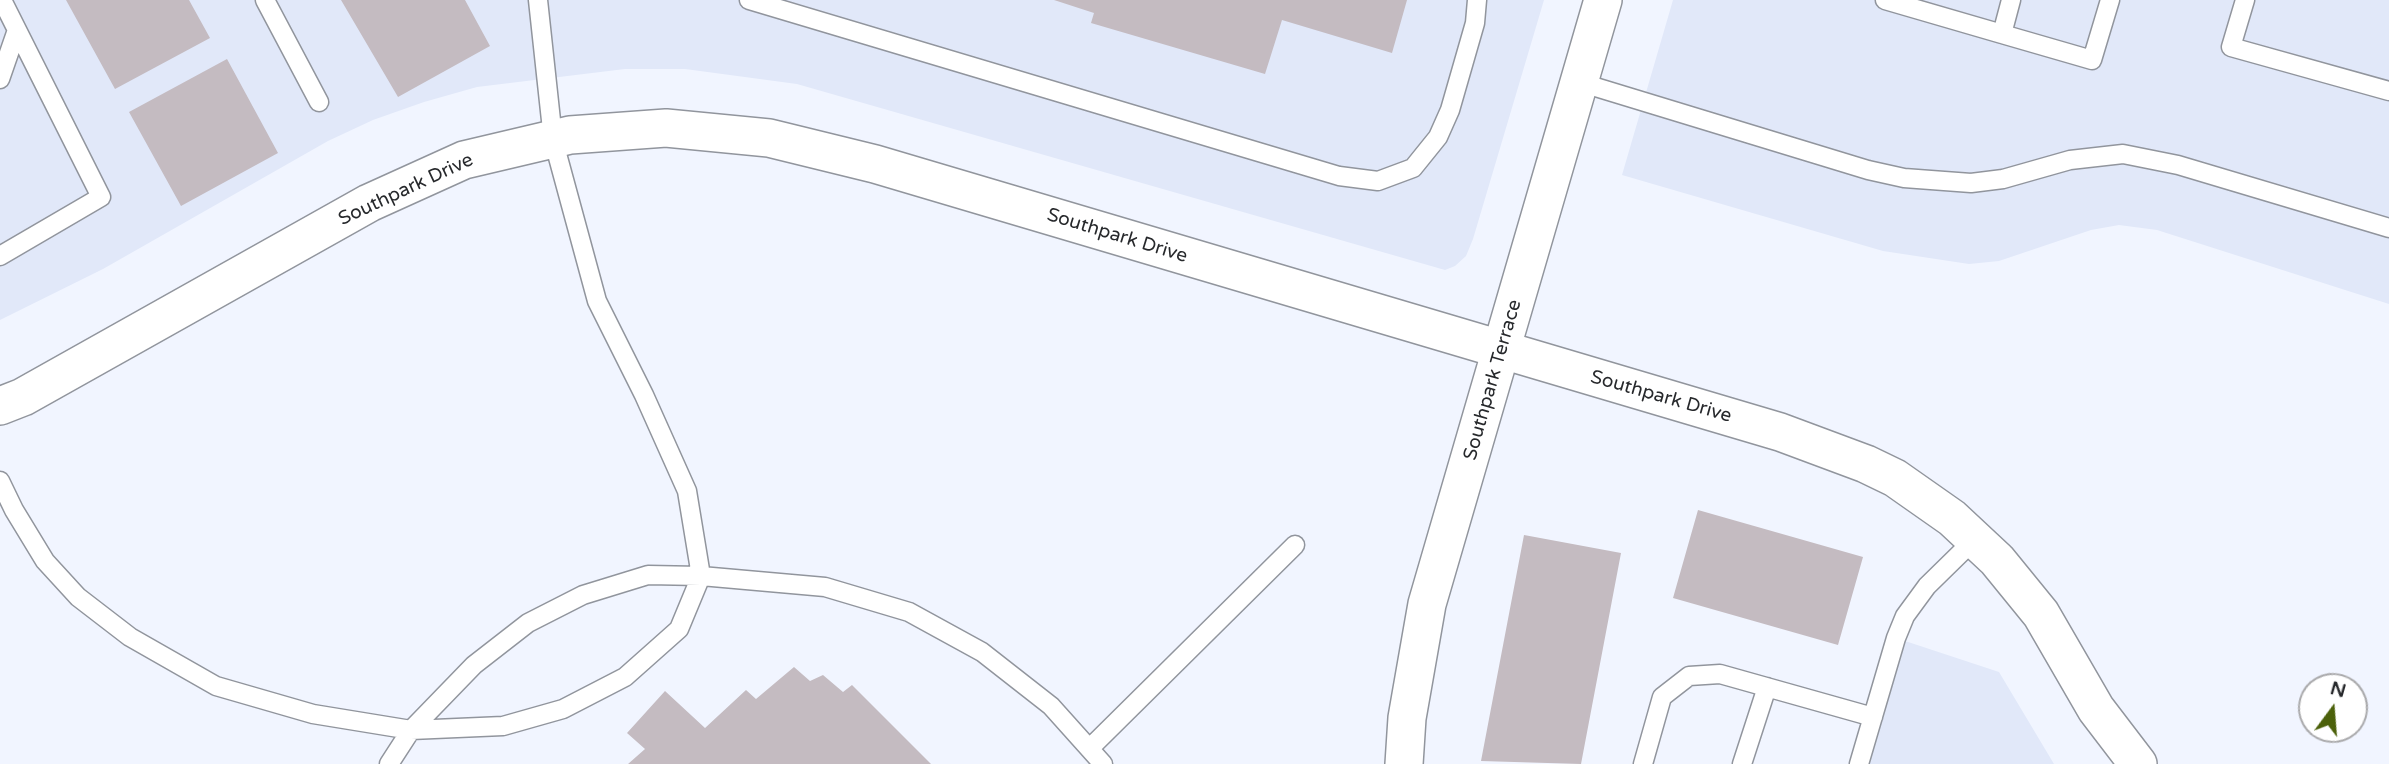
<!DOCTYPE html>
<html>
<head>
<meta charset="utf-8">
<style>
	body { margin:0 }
	#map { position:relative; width:2389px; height:764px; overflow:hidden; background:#f1f5ff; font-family:"Varela Round",sans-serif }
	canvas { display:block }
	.north { position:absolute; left:2298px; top:673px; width:70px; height:70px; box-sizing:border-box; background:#fff; border:2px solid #a9a9ab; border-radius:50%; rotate:16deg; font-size:19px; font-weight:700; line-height:28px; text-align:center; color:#27292c }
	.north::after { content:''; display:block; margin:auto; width:24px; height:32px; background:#4c610b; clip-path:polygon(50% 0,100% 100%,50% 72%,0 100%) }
</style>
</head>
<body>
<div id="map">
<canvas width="2389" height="764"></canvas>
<div class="north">N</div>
</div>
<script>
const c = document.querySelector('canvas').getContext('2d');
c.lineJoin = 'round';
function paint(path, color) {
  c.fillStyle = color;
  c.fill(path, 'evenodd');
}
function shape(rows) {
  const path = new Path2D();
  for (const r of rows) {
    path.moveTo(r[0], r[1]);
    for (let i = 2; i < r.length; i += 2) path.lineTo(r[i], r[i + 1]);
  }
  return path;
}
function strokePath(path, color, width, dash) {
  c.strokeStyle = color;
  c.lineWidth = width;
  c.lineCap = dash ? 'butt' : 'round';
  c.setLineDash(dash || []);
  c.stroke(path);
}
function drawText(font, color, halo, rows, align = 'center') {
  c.font = font + ' "Varela Round",sans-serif';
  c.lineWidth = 7;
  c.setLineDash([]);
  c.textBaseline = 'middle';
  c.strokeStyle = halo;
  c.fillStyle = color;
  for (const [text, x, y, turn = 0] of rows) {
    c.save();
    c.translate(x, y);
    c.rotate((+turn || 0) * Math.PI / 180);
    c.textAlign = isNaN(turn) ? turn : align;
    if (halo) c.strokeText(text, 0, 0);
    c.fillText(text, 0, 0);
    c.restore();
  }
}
paint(shape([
	[0,0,1544,0,1473,239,1466,256,1455,266,1445,270,797,84,685,69,625,69,477,87,424,102,373,120,328,141,103,269,0,320],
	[1673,0,2389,0,2389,304,2157,230,2119,225,2091,230,1999,261,1969,264,1883,251,1622,175],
	[1896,638,1999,672,2054,764,1859,764]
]), '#e1e8f9');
paint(shape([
	[66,0,189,0,210,38,115,89],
	[341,0,465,0,490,46,398,97],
	[1054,0,1407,0,1392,53,1282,20,1265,74,1091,23,1094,13],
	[227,59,278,153,181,206,129,112],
	[1698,510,1863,557,1838,645,1673,598],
	[1524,535,1621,553,1581,764,1481,761],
	[794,667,810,681,823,675,843,692,852,685,931,764,628,764,645,749,627,733,665,691,705,728,746,690,756,699]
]), '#c4bbc1');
const lane = shape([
	[265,0,319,102],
	[538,0,553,139,597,301,644,395,687,491,701,576,825,587,909,612,982,652,1051,706,1103,764],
	[749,0,1339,176,1378,181,1413,168,1438,137,1450,110,1475,23,1477,0],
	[1885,0,2002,34,2011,0],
	[2245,0,2231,47,2389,91],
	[2002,34,2092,60,2110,0],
	[0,79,17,30],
	[1579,82,1868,170,1904,178,1971,183,2003,179,2070,160,2123,154,2178,165,2389,228],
	[0,256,101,197,2,0],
	[0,481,14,510,45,561,78,597,130,637,216,686,313,714,411,730,503,726,563,709,625,677,679,629,701,576,648,575,583,595,528,623,474,665,411,730,389,764],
	[1091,747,1295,545],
	[1643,764,1662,697,1689,676,1720,674,1873,717],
	[1742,764,1767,687],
	[1859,764,1896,638,1905,616,1927,586,1976,538]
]);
const street = shape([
	[0,406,23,397,369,203,464,160,570,135,666,128,769,138,875,164,1780,432,1866,464,1895,478,1952,518,1997,560,2041,614,2096,709,2138,764],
	[1404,764,1407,718,1427,604,1603,0]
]);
strokePath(lane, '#91959d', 21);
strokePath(street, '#91959d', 40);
strokePath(lane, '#fff', 18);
strokePath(street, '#fff', 37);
drawText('19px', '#27292c', '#fff', [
	["Southpark Drive",406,190,-25],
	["Southpark Drive",1117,236,17],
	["Southpark Terrace",1493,380,-74],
	["Southpark Drive",1661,397,16]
]);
</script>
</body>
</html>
